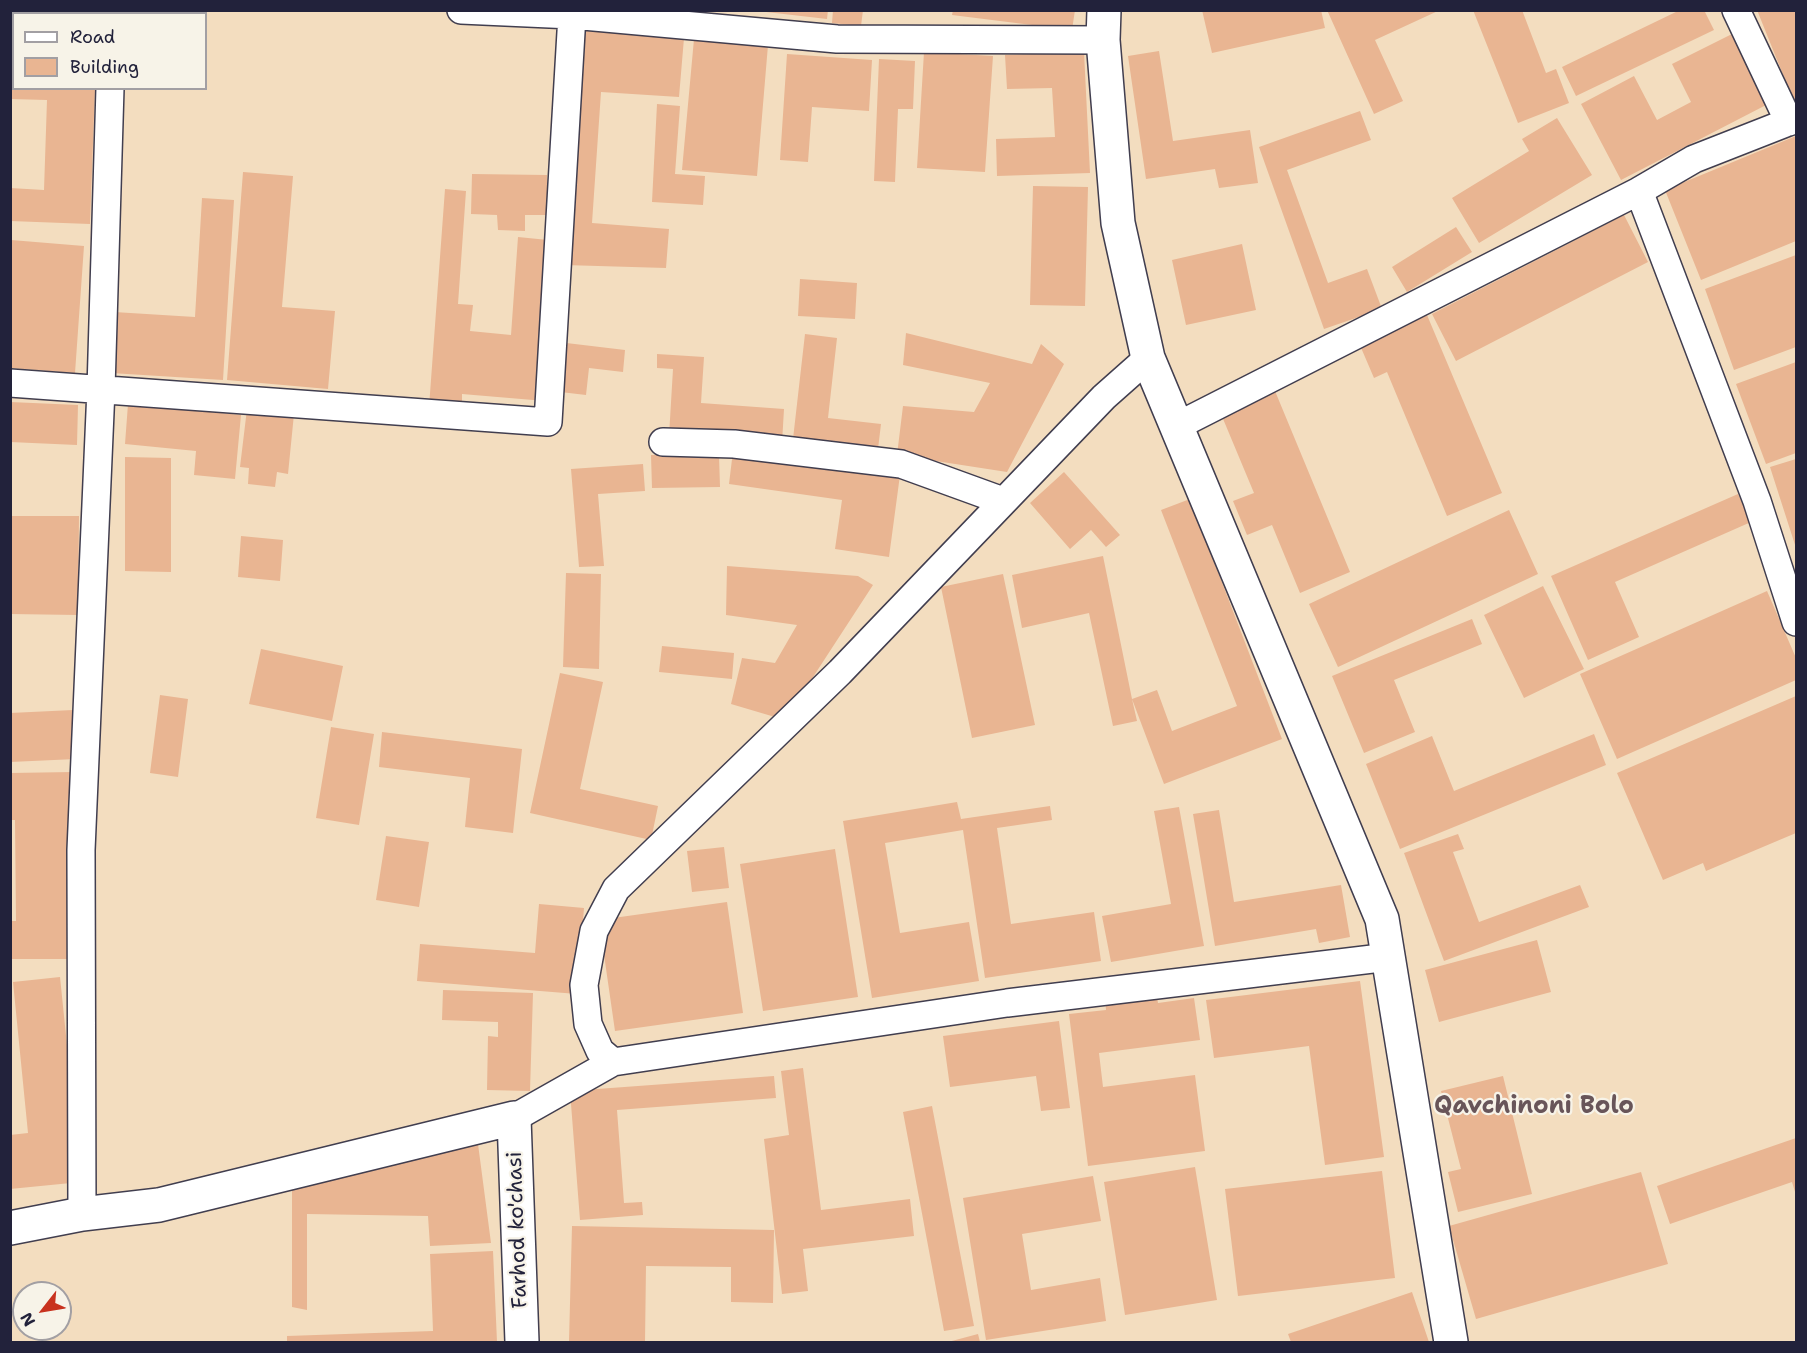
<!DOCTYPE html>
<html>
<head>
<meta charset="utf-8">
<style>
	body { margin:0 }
	#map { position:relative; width:1807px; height:1353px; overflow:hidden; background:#f3ddbf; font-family:"Shantell Sans",sans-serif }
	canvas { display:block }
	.frame { position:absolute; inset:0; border:12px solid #22223b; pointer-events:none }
	.legend { position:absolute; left:12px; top:12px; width:195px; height:78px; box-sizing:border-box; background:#f7f3e8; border:2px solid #a29fa3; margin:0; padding:8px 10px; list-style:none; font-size:18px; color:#22223b }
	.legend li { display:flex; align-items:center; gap:12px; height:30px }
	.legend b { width:30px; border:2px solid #a29fa3 }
	.north { position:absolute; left:12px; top:1281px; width:60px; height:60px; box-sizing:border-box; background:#f7f3e8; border:2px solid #a29fa3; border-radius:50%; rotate:239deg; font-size:16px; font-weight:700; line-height:24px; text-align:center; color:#22223b }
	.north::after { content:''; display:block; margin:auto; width:21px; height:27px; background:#c8321e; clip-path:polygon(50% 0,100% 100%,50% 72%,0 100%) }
</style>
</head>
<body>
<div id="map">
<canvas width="1807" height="1353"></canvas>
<div class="frame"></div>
<ul class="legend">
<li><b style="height:8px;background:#fff"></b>Road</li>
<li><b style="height:16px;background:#e9b592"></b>Building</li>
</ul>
<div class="north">N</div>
</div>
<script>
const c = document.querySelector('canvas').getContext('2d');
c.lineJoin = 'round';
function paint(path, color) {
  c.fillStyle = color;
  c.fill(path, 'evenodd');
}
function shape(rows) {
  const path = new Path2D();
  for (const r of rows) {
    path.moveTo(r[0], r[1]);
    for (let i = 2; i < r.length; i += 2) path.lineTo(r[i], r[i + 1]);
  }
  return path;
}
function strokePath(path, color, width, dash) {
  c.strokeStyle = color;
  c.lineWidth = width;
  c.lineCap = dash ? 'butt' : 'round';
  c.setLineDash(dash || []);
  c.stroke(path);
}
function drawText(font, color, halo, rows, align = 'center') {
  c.font = font + ' "Shantell Sans",sans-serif';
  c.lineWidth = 4.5;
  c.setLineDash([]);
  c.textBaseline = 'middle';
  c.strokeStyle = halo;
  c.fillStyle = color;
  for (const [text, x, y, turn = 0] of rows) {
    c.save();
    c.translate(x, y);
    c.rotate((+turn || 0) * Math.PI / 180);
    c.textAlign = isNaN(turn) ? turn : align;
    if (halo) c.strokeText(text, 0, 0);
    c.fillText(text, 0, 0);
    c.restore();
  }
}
paint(shape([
	[749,10,828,10,827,19],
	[833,10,863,10,861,26,832,23],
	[953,10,1075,10,1072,30,952,15],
	[1202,10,1321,10,1325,28,1212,53],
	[1327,10,1440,10,1375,40,1403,101,1374,114],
	[1473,10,1522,10,1546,73,1556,69,1569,103,1518,123],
	[1680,10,1704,10,1714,30,1576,96,1562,67],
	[1757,10,1796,10,1796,107],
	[580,30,684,38,679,97,601,92,592,223,669,229,666,268,564,265],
	[1732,34,1768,104,1621,180,1581,104,1634,76,1657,120,1691,102,1672,64],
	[694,39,768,45,757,176,682,170],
	[1159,51,1173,141,1250,130,1258,183,1219,188,1215,169,1146,179,1128,56],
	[924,52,993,56,985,172,917,168],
	[1084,52,1090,173,997,176,996,139,1055,137,1052,88,1007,89,1005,55],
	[787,54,872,60,869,111,812,107,808,162,780,160],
	[879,59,915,61,913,109,898,109,895,182,874,181],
	[10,63,14,63,14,88,95,88,90,224,10,221,10,188,44,190,47,100,10,99],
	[657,104,680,106,675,174,705,176,703,205,652,202],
	[1360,111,1371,140,1287,170,1328,283,1367,269,1382,309,1324,329,1259,147],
	[1557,118,1592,175,1479,243,1452,198,1529,151,1522,139],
	[1796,136,1796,241,1701,280,1665,190],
	[243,172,293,176,282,307,335,311,328,389,227,380],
	[472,174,547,175,547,215,525,215,525,231,498,230,497,215,471,214],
	[1033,186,1088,187,1085,306,1030,305],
	[445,189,466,191,458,304,473,305,470,331,511,335,518,237,558,241,545,401,462,394,462,409,429,407],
	[202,198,234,200,223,380,111,373,114,312,195,317],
	[1624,215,1648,262,1456,361,1432,314],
	[1456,227,1472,252,1407,292,1392,267],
	[11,240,84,246,75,373,10,368],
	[1242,244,1256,310,1186,325,1172,260],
	[1796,255,1796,347,1734,370,1705,289],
	[800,279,857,283,855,319,798,316],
	[1427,315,1502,493,1447,516,1387,372,1374,378,1359,343],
	[906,333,1032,364,1041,344,1064,364,1007,472,897,455,903,406,974,412,990,383,903,365],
	[805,334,837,338,828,418,881,424,878,449,793,439],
	[558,342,625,350,623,372,589,368,586,395,552,391],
	[657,354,704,357,701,403,784,409,782,443,669,436,673,369,657,368],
	[1796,362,1796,453,1766,464,1736,384],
	[1275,391,1350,572,1300,593,1272,525,1247,535,1233,501,1254,493,1221,414],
	[10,402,78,405,77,445,10,442],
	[128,404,241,415,235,479,194,475,196,451,125,444],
	[247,409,294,414,288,474,277,472,275,487,248,484,249,468,240,467],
	[733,451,900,475,889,557,835,549,842,500,729,484],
	[651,455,719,455,720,487,652,488],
	[125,457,171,458,171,572,125,571],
	[1796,459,1796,548,1770,467],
	[643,464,645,491,598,494,604,566,579,567,571,469],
	[1064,472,1120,535,1106,547,1091,530,1070,549,1030,503],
	[1738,494,1751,522,1615,582,1639,637,1588,660,1551,576],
	[1190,499,1282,739,1164,784,1132,699,1137,721,1113,726,1089,613,1022,628,1012,575,1103,556,1132,699,1157,690,1172,731,1237,706,1161,510],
	[1509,510,1538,574,1338,667,1309,604],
	[10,516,79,516,78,615,10,614],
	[241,536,283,540,280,581,238,577],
	[727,566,858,576,873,585,785,720,731,704,742,658,775,663,797,625,726,615],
	[566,573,601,574,599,669,563,667],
	[1003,574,1035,725,972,738,941,587],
	[1543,586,1584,669,1524,698,1484,615],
	[1767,591,1796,658,1796,680,1617,759,1580,674],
	[1472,619,1482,644,1394,680,1415,732,1364,753,1332,676],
	[662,646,734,653,732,679,659,672],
	[261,649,343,666,332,721,249,704],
	[560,673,603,682,580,789,658,806,651,840,530,813],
	[160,695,188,699,178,777,150,773],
	[1796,696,1796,833,1706,871,1703,863,1663,880,1617,773],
	[73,710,76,759,10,762,10,713],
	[331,727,374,734,359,825,316,818],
	[382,732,522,749,513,833,465,827,470,778,379,767],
	[1594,734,1606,765,1400,849,1366,764,1432,736,1454,791],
	[73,772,74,959,10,959,10,921,16,921,15,820,10,820,10,773],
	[957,802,961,819,1050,806,1052,820,997,828,1011,924,1094,912,1101,961,985,978,963,830,885,843,900,933,969,922,979,981,872,998,843,821],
	[1179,807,1204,946,1111,962,1102,916,1171,904,1154,811],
	[1219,810,1234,902,1341,885,1350,937,1319,943,1316,929,1215,946,1193,814],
	[1458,834,1464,849,1453,852,1479,922,1580,885,1589,907,1444,961,1404,853],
	[386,836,429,842,419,907,376,900],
	[724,847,729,888,692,892,687,851],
	[835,849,858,997,763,1011,740,864],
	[727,902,743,1013,615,1031,599,920],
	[539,904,584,908,577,994,417,981,420,944,535,953],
	[1537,940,1551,992,1439,1022,1425,970],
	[60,977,81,1182,10,1189,10,1135,28,1133,13,982],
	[1360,981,1384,1157,1325,1165,1309,1046,1214,1058,1206,1000],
	[443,990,533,993,530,1091,487,1090,488,1036,498,1037,498,1022,442,1020],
	[1156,991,1158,1003,1194,998,1200,1040,1099,1053,1103,1087,1195,1075,1205,1151,1088,1166,1069,1014,1106,1010,1105,998],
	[1059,1021,1070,1108,1041,1111,1036,1076,950,1087,943,1036],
	[803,1068,821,1210,910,1199,914,1236,803,1249,808,1291,782,1294,764,1139,789,1135,781,1071],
	[774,1076,776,1098,617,1110,624,1203,642,1202,643,1215,580,1220,570,1091],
	[1503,1076,1532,1194,1458,1212,1448,1172,1461,1169,1441,1091],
	[932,1106,974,1326,944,1331,903,1112],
	[1796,1138,1796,1195,1792,1182,1670,1224,1657,1186],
	[478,1144,491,1243,430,1246,428,1216,307,1214,307,1310,292,1307,292,1178],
	[1195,1167,1217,1300,1125,1315,1104,1182],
	[1382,1171,1395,1278,1238,1296,1225,1189],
	[1641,1172,1668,1264,1476,1319,1449,1226],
	[1093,1176,1101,1221,1022,1234,1031,1290,1100,1278,1106,1321,986,1340,963,1198],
	[572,1226,774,1230,773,1303,731,1302,731,1267,646,1266,645,1342,569,1342],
	[493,1251,497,1342,287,1342,287,1336,433,1331,430,1254],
	[1412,1292,1429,1342,1291,1342,1288,1334],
	[978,1334,980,1342,948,1342]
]), '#e9b592');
const service = shape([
	[10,54,14,54]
]);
const minor = shape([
	[461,10,572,15,837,39,1103,40],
	[1736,10,1789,122],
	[112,14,112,10],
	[1796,119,1694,159,1639,191,1757,501,1796,622],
	[10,383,548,422,572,15,578,10],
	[1177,426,1639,191],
	[663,442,734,444,901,464,1003,501],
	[613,1062,600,1051,588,1024,584,985,594,931,616,889,840,672,1104,397,1148,358],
	[514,1118,613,1062,1007,1003,1389,957],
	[82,1214,81,850,101,389,110,88]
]);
const tertiary = shape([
	[1104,10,1103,40,1118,223,1148,358,1382,919,1451,1342],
	[10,1228,82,1214,159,1205,514,1118,522,1342]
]);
strokePath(service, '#413e4f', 16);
strokePath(minor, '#413e4f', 30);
strokePath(tertiary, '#413e4f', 36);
strokePath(service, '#fff', 14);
strokePath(minor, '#fff', 27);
strokePath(tertiary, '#fff', 33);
drawText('21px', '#22223b', '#f7f3e8', [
	["Farhod ko'chasi",518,1230,-92]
]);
drawText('bold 24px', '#685559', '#f7f3e8', [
	["Qavchinoni Bolo",1534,1107]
]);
</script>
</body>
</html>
